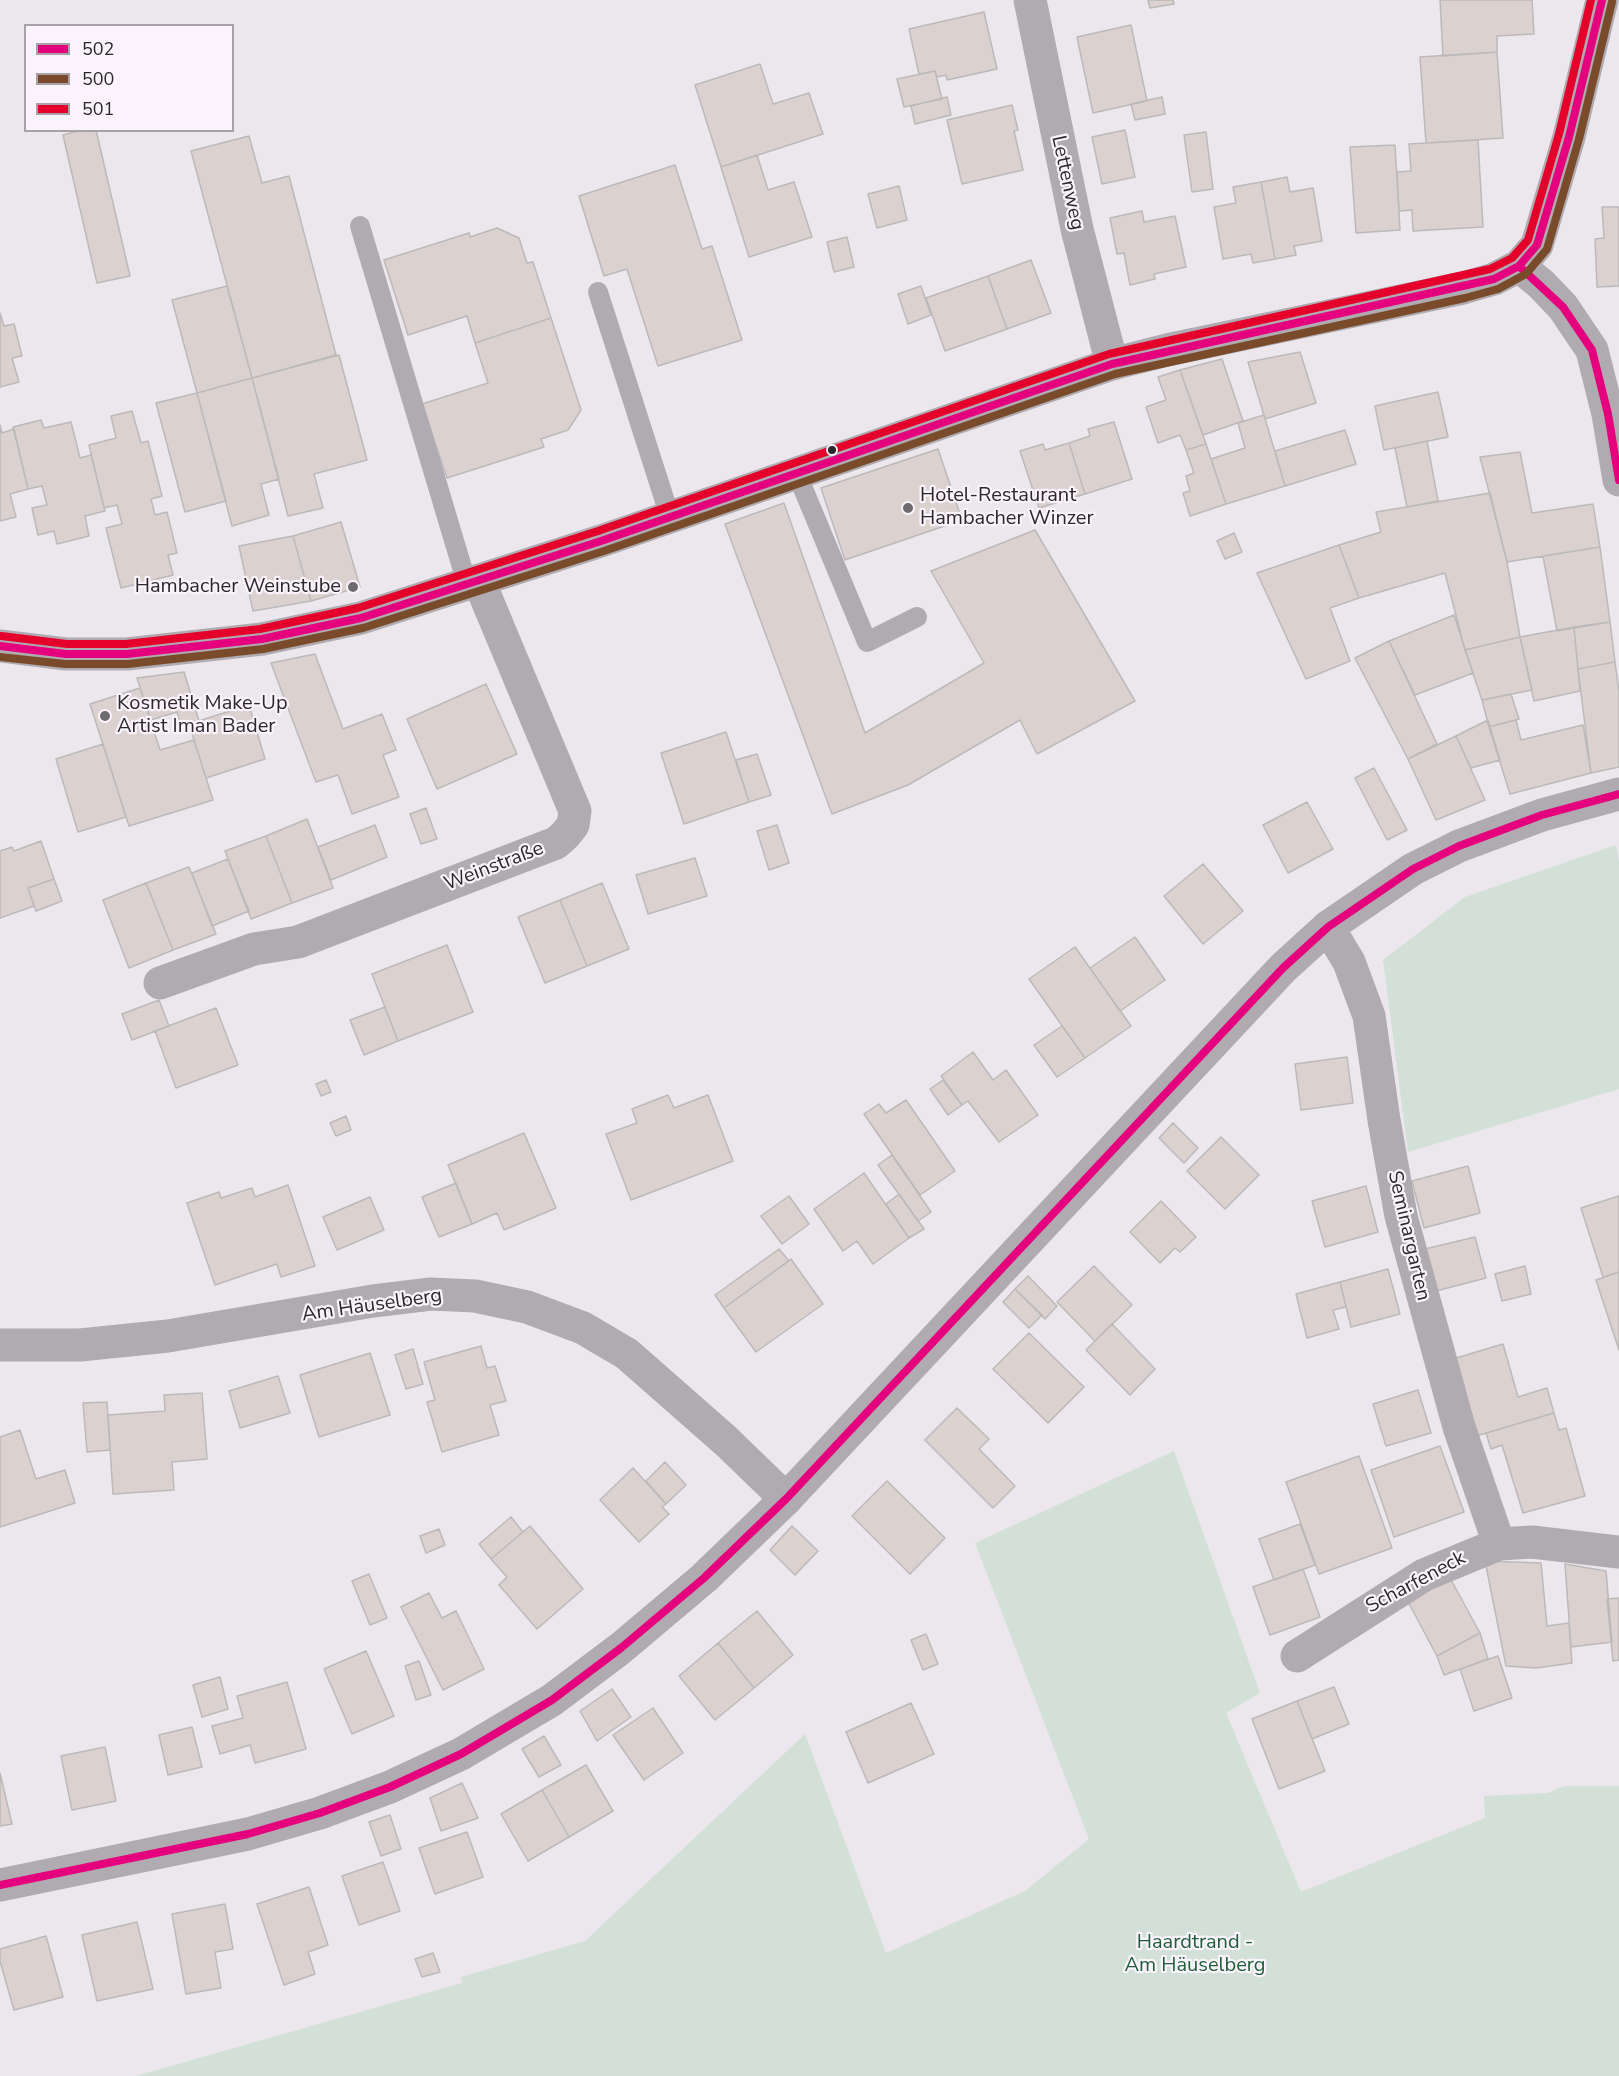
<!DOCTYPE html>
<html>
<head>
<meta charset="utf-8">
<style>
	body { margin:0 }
	#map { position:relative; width:1619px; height:2076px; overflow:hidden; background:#ebe7ec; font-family:"Nunito Sans",sans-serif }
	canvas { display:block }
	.legend { position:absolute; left:24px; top:24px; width:210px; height:108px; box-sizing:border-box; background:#faf3fb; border:2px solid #a7a2a7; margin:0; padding:8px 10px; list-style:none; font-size:18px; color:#2a282a }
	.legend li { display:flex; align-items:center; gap:12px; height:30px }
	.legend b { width:30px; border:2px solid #a7a2a7 }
</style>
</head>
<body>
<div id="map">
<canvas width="1619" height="2076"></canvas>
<ul class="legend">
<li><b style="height:8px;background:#e5007d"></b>502</li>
<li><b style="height:8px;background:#7a4b2a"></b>500</li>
<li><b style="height:8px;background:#e4002b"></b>501</li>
</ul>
</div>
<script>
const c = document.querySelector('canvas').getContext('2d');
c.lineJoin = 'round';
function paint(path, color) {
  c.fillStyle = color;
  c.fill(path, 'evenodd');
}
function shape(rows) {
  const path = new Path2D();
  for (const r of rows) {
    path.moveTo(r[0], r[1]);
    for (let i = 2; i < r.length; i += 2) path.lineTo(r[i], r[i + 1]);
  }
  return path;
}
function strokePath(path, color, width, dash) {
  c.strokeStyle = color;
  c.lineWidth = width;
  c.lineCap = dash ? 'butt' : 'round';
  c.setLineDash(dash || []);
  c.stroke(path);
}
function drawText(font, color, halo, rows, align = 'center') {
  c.font = font + ' "Nunito Sans",sans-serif';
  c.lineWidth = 4.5;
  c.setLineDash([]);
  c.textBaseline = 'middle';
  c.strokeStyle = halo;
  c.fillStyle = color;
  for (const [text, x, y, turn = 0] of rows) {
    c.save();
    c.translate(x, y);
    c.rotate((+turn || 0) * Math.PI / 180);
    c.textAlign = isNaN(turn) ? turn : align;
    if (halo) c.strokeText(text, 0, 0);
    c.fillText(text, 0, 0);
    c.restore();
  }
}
paint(shape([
	[1616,845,1619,862,1619,1089,1408,1152,1383,960,1465,897],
	[1174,1451,1260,1693,1226,1713,1301,1892,1485,1818,1484,1796,1548,1793,1564,1786,1619,1786,1619,2076,136,2076,462,1983,461,1977,585,1941,805,1734,886,1953,1025,1891,1089,1839,975,1543]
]), '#d2e0d7');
const building = shape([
	[1148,0,1173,0,1174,4,1150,8,1148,0],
	[1440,0,1532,0,1534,34,1497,36,1497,52,1443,56,1440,0],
	[984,12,997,69,947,80,946,75,937,77,935,71,919,74,909,29,984,12],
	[1131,25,1147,101,1093,113,1077,37,1131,25],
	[1497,52,1503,138,1426,143,1420,57,1497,52],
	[760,64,773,104,809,93,823,134,721,167,695,85,760,64],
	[935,71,942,99,904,107,897,79,935,71],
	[947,97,951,115,915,124,911,106,947,97],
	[1162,97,1165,114,1135,120,1131,104,1162,97],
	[1012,105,1018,130,1014,131,1023,170,962,184,947,120,1012,105],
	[82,130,96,130,130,276,97,283,63,135,82,130],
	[1125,130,1135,177,1102,184,1092,137,1125,130],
	[1206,132,1213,189,1192,192,1184,135,1206,132],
	[249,136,262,183,289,176,336,355,252,378,191,151,249,136],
	[1478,140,1483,227,1413,231,1412,210,1399,211,1397,172,1411,171,1409,144,1478,140],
	[1395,145,1400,230,1356,233,1350,147,1395,145],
	[757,155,768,190,794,182,812,237,749,257,721,167,757,155],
	[675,165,702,249,712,246,742,340,658,366,627,269,604,276,579,196,675,165],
	[1287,177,1290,192,1313,188,1322,241,1294,246,1296,255,1275,259,1261,182,1287,177],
	[1261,182,1275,259,1253,263,1251,254,1223,259,1214,207,1236,203,1233,187,1261,182],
	[899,186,907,220,877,228,868,194,899,186],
	[1602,207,1619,207,1619,286,1597,287,1595,239,1604,238,1602,207],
	[1142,211,1144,222,1175,216,1186,267,1154,274,1155,279,1130,285,1124,253,1117,254,1110,218,1142,211],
	[497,228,519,238,527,263,533,262,551,318,475,343,467,316,408,335,384,260,469,233,470,237,497,228],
	[847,237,854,267,834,272,827,242,847,237],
	[1031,260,1051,313,1007,329,988,276,1031,260],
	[988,276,1007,329,945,351,926,298,988,276],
	[227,286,252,378,197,393,172,300,227,286],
	[921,286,931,315,908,324,898,294,921,286],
	[0,313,4,326,14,324,22,356,12,358,19,382,0,387,0,313],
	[551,318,581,410,568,430,541,439,544,447,447,478,422,404,488,383,475,343,551,318],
	[1300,352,1316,403,1265,419,1248,362,1300,352],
	[339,355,367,460,314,474,323,508,288,516,252,378,339,355],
	[1222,359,1243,421,1203,435,1180,370,1222,359],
	[1180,370,1206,444,1186,450,1180,435,1158,443,1146,407,1166,400,1158,377,1180,370],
	[252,378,279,479,261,484,269,515,232,526,197,393,252,378],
	[1438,392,1448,437,1384,450,1375,406,1438,392],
	[197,393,226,501,185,512,156,403,197,393],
	[132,411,141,443,148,441,162,496,151,499,155,515,167,512,177,553,168,555,173,575,121,588,106,528,122,524,117,505,104,508,89,445,116,438,111,416,132,411],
	[1264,415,1285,486,1226,504,1211,459,1245,448,1238,423,1264,415],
	[41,420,44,428,71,422,80,458,91,455,105,511,85,516,89,536,57,544,54,531,38,535,32,508,47,505,42,486,28,489,13,427,41,420],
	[1114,422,1132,479,1085,494,1069,443,1090,436,1088,429,1114,422],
	[0,425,2,433,14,429,28,489,10,494,16,517,0,521,0,425],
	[1345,430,1356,464,1285,486,1275,451,1345,430],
	[1427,441,1438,501,1407,507,1395,448,1427,441],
	[1069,443,1085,494,1039,508,1020,451,1043,444,1045,450,1069,443],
	[1206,444,1226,504,1190,516,1183,493,1190,491,1186,476,1194,473,1186,450,1206,444],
	[938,449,962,520,845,560,821,488,938,449],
	[1520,452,1532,513,1593,504,1600,547,1507,562,1480,457,1520,452],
	[1490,493,1507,562,1520,637,1465,650,1445,573,1359,598,1339,545,1381,532,1376,512,1490,493],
	[784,503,865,733,984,663,931,571,1035,530,1135,701,1037,754,1020,720,908,785,832,814,725,524,784,503],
	[341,522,360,587,311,601,293,536,341,522],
	[1234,533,1242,552,1225,559,1217,541,1234,533],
	[293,536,311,601,253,611,239,546,293,536],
	[1339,545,1359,598,1330,608,1350,661,1306,679,1257,573,1339,545],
	[1600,547,1610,622,1557,631,1543,556,1600,547],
	[1454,615,1473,673,1415,695,1389,641,1454,615],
	[1610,622,1615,662,1578,669,1574,627,1610,622],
	[1574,627,1580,691,1534,701,1520,637,1574,627],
	[1520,637,1532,690,1482,700,1465,650,1520,637],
	[1389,641,1437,744,1408,759,1355,658,1389,641],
	[315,654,343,729,382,714,396,750,383,755,399,797,352,814,338,775,316,782,271,663,315,654],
	[1615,662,1619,691,1619,767,1591,773,1578,669,1615,662],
	[184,672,199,721,181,726,177,712,151,720,137,678,184,672],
	[486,684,517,754,437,789,407,719,486,684],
	[140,688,160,750,194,740,213,800,129,826,90,704,140,688],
	[1511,694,1519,719,1489,727,1482,700,1511,694],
	[249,705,265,759,206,778,189,724,249,705],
	[1488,720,1500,760,1471,768,1456,736,1488,720],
	[1516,720,1521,740,1583,725,1591,773,1510,794,1489,727,1516,720],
	[726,732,749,802,684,824,661,753,726,732],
	[1456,736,1485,800,1436,820,1408,759,1456,736],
	[103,744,126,817,78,832,56,759,103,744],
	[757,754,771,795,749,802,736,760,757,754],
	[1374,768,1407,830,1387,840,1355,778,1374,768],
	[1307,802,1333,849,1288,873,1263,825,1307,802],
	[426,808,437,839,421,844,410,814,426,808],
	[307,819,333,888,292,903,266,836,307,819],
	[375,825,387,857,331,880,318,847,375,825],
	[777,825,789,863,769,870,757,831,777,825],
	[266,836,292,903,251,919,225,851,266,836],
	[41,841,54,879,28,888,34,906,0,918,0,851,12,847,14,851,41,841],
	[695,858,707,896,648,914,636,875,695,858],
	[228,859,249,911,212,926,192,873,228,859],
	[1203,864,1243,911,1203,944,1164,896,1203,864],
	[189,867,216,934,173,950,146,883,189,867],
	[54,879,62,901,36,911,28,888,54,879],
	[146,883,173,950,129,968,103,900,146,883],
	[602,883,629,949,587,966,560,900,602,883],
	[560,900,587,966,545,983,518,917,560,900],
	[1135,937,1165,980,1120,1011,1090,968,1135,937],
	[447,945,473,1012,398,1041,372,974,447,945],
	[1075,947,1131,1026,1085,1058,1029,979,1075,947],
	[159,1000,169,1026,132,1040,122,1014,159,1000],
	[385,1007,398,1041,364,1055,350,1020,385,1007],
	[216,1008,238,1065,176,1088,155,1031,216,1008],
	[1062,1026,1085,1058,1057,1077,1034,1045,1062,1026],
	[973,1052,993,1080,1006,1070,1038,1115,999,1142,968,1101,962,1105,941,1076,973,1052],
	[1347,1057,1353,1103,1301,1110,1295,1064,1347,1057],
	[326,1080,331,1092,321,1096,316,1084,326,1080],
	[943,1080,962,1105,948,1115,930,1089,943,1080],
	[668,1095,674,1108,708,1095,733,1161,631,1200,606,1134,637,1123,632,1109,668,1095],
	[906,1100,955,1171,920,1195,864,1114,879,1104,886,1113,906,1100],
	[346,1116,351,1130,336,1136,330,1123,346,1116],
	[1173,1123,1198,1148,1184,1163,1159,1138,1173,1123],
	[524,1133,556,1208,504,1230,497,1213,472,1224,448,1165,524,1133],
	[1221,1137,1259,1175,1225,1209,1187,1171,1221,1137],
	[892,1155,931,1212,918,1221,878,1165,892,1155],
	[1468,1166,1480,1213,1424,1228,1412,1181,1468,1166],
	[864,1173,909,1238,873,1264,857,1241,843,1251,814,1209,864,1173],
	[456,1183,472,1224,439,1237,422,1197,456,1183],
	[288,1185,315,1266,281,1277,277,1264,215,1285,187,1203,219,1192,221,1198,252,1188,255,1197,288,1185],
	[1366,1186,1378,1232,1325,1247,1312,1201,1366,1186],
	[899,1194,924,1229,909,1238,886,1204,899,1194],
	[789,1196,809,1224,782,1244,761,1216,789,1196],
	[1619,1196,1619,1272,1603,1277,1581,1208,1619,1196],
	[370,1197,384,1230,337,1250,323,1217,370,1197],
	[1161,1201,1196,1237,1180,1252,1175,1248,1160,1263,1130,1232,1161,1201],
	[1475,1237,1486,1278,1436,1291,1425,1249,1475,1237],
	[779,1249,789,1261,724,1308,715,1295,779,1249],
	[791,1259,823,1304,756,1352,724,1308,791,1259],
	[1094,1266,1132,1305,1095,1341,1057,1302,1094,1266],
	[1525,1266,1531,1294,1502,1301,1495,1274,1525,1266],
	[1388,1269,1400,1314,1351,1327,1340,1282,1388,1269],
	[1619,1272,1619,1350,1596,1280,1619,1272],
	[1028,1276,1057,1306,1045,1319,1015,1289,1028,1276],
	[1340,1282,1346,1307,1333,1310,1339,1329,1307,1338,1296,1294,1340,1282],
	[1015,1289,1042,1315,1029,1328,1003,1302,1015,1289],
	[1112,1324,1155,1369,1130,1395,1086,1350,1112,1324],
	[1029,1333,1084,1387,1048,1423,993,1369,1029,1333],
	[1503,1344,1518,1397,1547,1388,1554,1413,1476,1436,1453,1359,1503,1344],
	[481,1346,487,1368,495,1366,506,1401,490,1405,499,1435,442,1452,427,1402,435,1400,424,1362,481,1346],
	[413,1349,423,1384,406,1389,395,1355,413,1349],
	[370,1353,390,1415,319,1437,300,1375,370,1353],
	[278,1376,290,1413,240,1428,229,1391,278,1376],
	[1418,1390,1431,1433,1386,1446,1373,1404,1418,1390],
	[202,1393,207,1459,172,1462,174,1490,113,1494,108,1415,165,1411,164,1395,202,1393],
	[107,1402,110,1450,87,1452,83,1403,107,1402],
	[957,1408,989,1439,979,1449,1015,1486,993,1508,925,1440,957,1408],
	[1554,1413,1559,1430,1566,1428,1585,1496,1523,1513,1502,1445,1491,1449,1486,1433,1554,1413],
	[20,1430,36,1479,65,1470,75,1503,0,1527,0,1437,20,1430],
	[1440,1446,1464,1512,1394,1537,1371,1470,1440,1446],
	[1359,1456,1392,1548,1319,1574,1286,1482,1359,1456],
	[665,1462,686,1485,666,1504,646,1481,665,1462],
	[633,1468,666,1504,662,1507,669,1514,639,1542,600,1500,633,1468],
	[887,1481,945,1538,910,1574,852,1516,887,1481],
	[511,1517,523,1532,491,1559,479,1544,511,1517],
	[1300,1524,1315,1565,1274,1580,1259,1539,1300,1524],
	[530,1526,583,1589,537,1629,499,1585,507,1577,491,1559,530,1526],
	[792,1526,818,1551,795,1575,770,1550,792,1526],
	[439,1529,445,1545,426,1553,420,1536,439,1529],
	[1485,1561,1541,1563,1547,1626,1569,1623,1572,1663,1536,1668,1506,1666,1485,1561],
	[1565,1564,1606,1571,1612,1642,1571,1647,1565,1564],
	[1303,1569,1320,1617,1270,1635,1253,1587,1303,1569],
	[369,1574,387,1618,370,1625,352,1581,369,1574],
	[1449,1576,1480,1633,1437,1656,1406,1598,1449,1576],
	[429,1593,442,1618,456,1611,484,1669,443,1690,401,1607,429,1593],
	[1619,1598,1619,1660,1613,1661,1607,1599,1619,1598],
	[757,1611,793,1655,754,1688,718,1643,757,1611],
	[1480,1633,1488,1659,1444,1675,1437,1656,1480,1633],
	[926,1634,938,1664,923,1670,911,1640,926,1634],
	[718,1643,754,1688,715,1720,679,1676,718,1643],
	[366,1651,394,1716,352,1734,324,1669,366,1651],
	[1498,1656,1512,1698,1474,1711,1460,1669,1498,1656],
	[419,1661,431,1695,416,1700,405,1666,419,1661],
	[220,1677,228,1709,202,1717,193,1685,220,1677],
	[287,1682,306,1749,255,1763,250,1745,220,1754,212,1726,243,1718,237,1696,287,1682],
	[1334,1687,1349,1724,1312,1739,1297,1701,1334,1687],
	[612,1689,631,1717,597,1741,580,1711,612,1689],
	[1297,1701,1325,1771,1279,1789,1252,1719,1297,1701],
	[911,1703,934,1754,868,1783,846,1732,911,1703],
	[653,1708,683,1753,644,1780,613,1735,653,1708],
	[192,1727,202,1767,168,1775,159,1735,192,1727],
	[544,1736,561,1765,539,1777,522,1749,544,1736],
	[105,1747,116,1801,72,1810,61,1756,105,1747],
	[586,1765,613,1811,569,1837,542,1790,586,1765],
	[0,1773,12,1824,0,1826,0,1773],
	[462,1783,478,1818,441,1831,430,1798,462,1783],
	[542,1790,569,1837,528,1861,501,1814,542,1790],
	[390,1815,401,1849,381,1856,369,1822,390,1815],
	[467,1832,483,1877,435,1894,419,1848,467,1832],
	[383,1862,400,1911,359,1925,342,1876,383,1862],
	[309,1887,328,1945,308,1952,315,1974,284,1985,257,1904,309,1887],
	[225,1904,233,1949,215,1952,221,1988,186,1994,172,1914,225,1904],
	[137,1922,153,1989,97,2001,82,1935,137,1922],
	[46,1936,63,1997,14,2010,0,1961,0,1949,46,1936],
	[433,1953,440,1972,422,1977,415,1959,433,1953]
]);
paint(building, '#dbd2cf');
strokePath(building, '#bcb9ba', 1.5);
strokePath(shape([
	[360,226,467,584],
	[598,292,670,517],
	[797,474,867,642,917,617]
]), '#b0abb0', 20);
strokePath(shape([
	[1030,0,1077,229,1112,364],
	[1328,927,1349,962,1369,1016,1384,1120,1401,1216,1459,1427,1499,1544],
	[160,983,254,949,298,942,556,843,565,835,573,825,575,811,479,581],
	[0,1345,80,1345,168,1336,373,1301,431,1294,475,1296,527,1307,583,1328,627,1354,726,1441,786,1499],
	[1297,1656,1424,1575,1499,1544,1532,1542,1619,1552]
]), '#b0abb0', 33);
strokePath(shape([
	[1519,266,1541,284,1563,307,1592,350,1608,414,1619,480],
	[0,646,66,654,127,654,262,639,361,618,601,541,1112,364,1167,350,1463,288,1494,279,1519,266,1537,245,1569,137,1602,0],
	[0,1885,248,1834,320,1813,390,1787,461,1754,552,1700,621,1648,704,1578,786,1499,1283,968,1328,927,1413,869,1459,846,1542,815,1619,794]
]), '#afabb0', 33);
strokePath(shape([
	[1519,266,1563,307,1592,350,1608,414,1619,480],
	[0,646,66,654,127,654,262,639,361,618,601,541,1112,364,1494,279,1519,266,1537,245,1569,137,1602,0],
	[0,1885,248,1834,320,1813,390,1787,461,1754,552,1700,621,1648,704,1578,786,1499,1283,968,1328,927,1413,869,1459,846,1542,815,1619,794]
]), '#e5007d', 8);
strokePath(shape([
	[0,657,65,664,128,664,263,649,363,628,604,551,1115,374,1465,298,1498,289,1526,274,1547,249,1579,139,1612,2]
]), '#7a4b2a', 8);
strokePath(shape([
	[1,636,67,644,126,644,260,629,358,608,598,531,1109,354,1490,269,1512,258,1528,240,1559,134,1591,0]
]), '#e4002b', 8);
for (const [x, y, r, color] of [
	[832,450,5,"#2a282a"],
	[908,508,6,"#6e6b6e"],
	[353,587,6,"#6e6b6e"],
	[105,716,6,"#6e6b6e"]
]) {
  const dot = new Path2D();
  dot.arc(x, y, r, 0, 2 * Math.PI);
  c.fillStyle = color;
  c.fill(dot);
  strokePath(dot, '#faf3fb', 2);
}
drawText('20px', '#2a282a', '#faf3fb', [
	["Lettenweg",1067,183,78],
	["Weinstraße",494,867,-21],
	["Seminargarten",1408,1236,77],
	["Am Häuselberg",372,1306,-8],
	["Scharfeneck",1416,1583,-28]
]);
drawText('20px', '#2a282a', '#faf3fb', [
	["Hotel-Restaurant",920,496],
	["Hambacher Winzer",920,519],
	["Hambacher Weinstube",341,587,"right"],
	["Kosmetik Make-Up",117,704],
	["Artist Iman Bader",117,727]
], 'left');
drawText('20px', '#215d39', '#faf3fb', [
	["Haardtrand -",1195,1943],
	["Am Häuselberg",1195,1966]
]);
</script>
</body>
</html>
